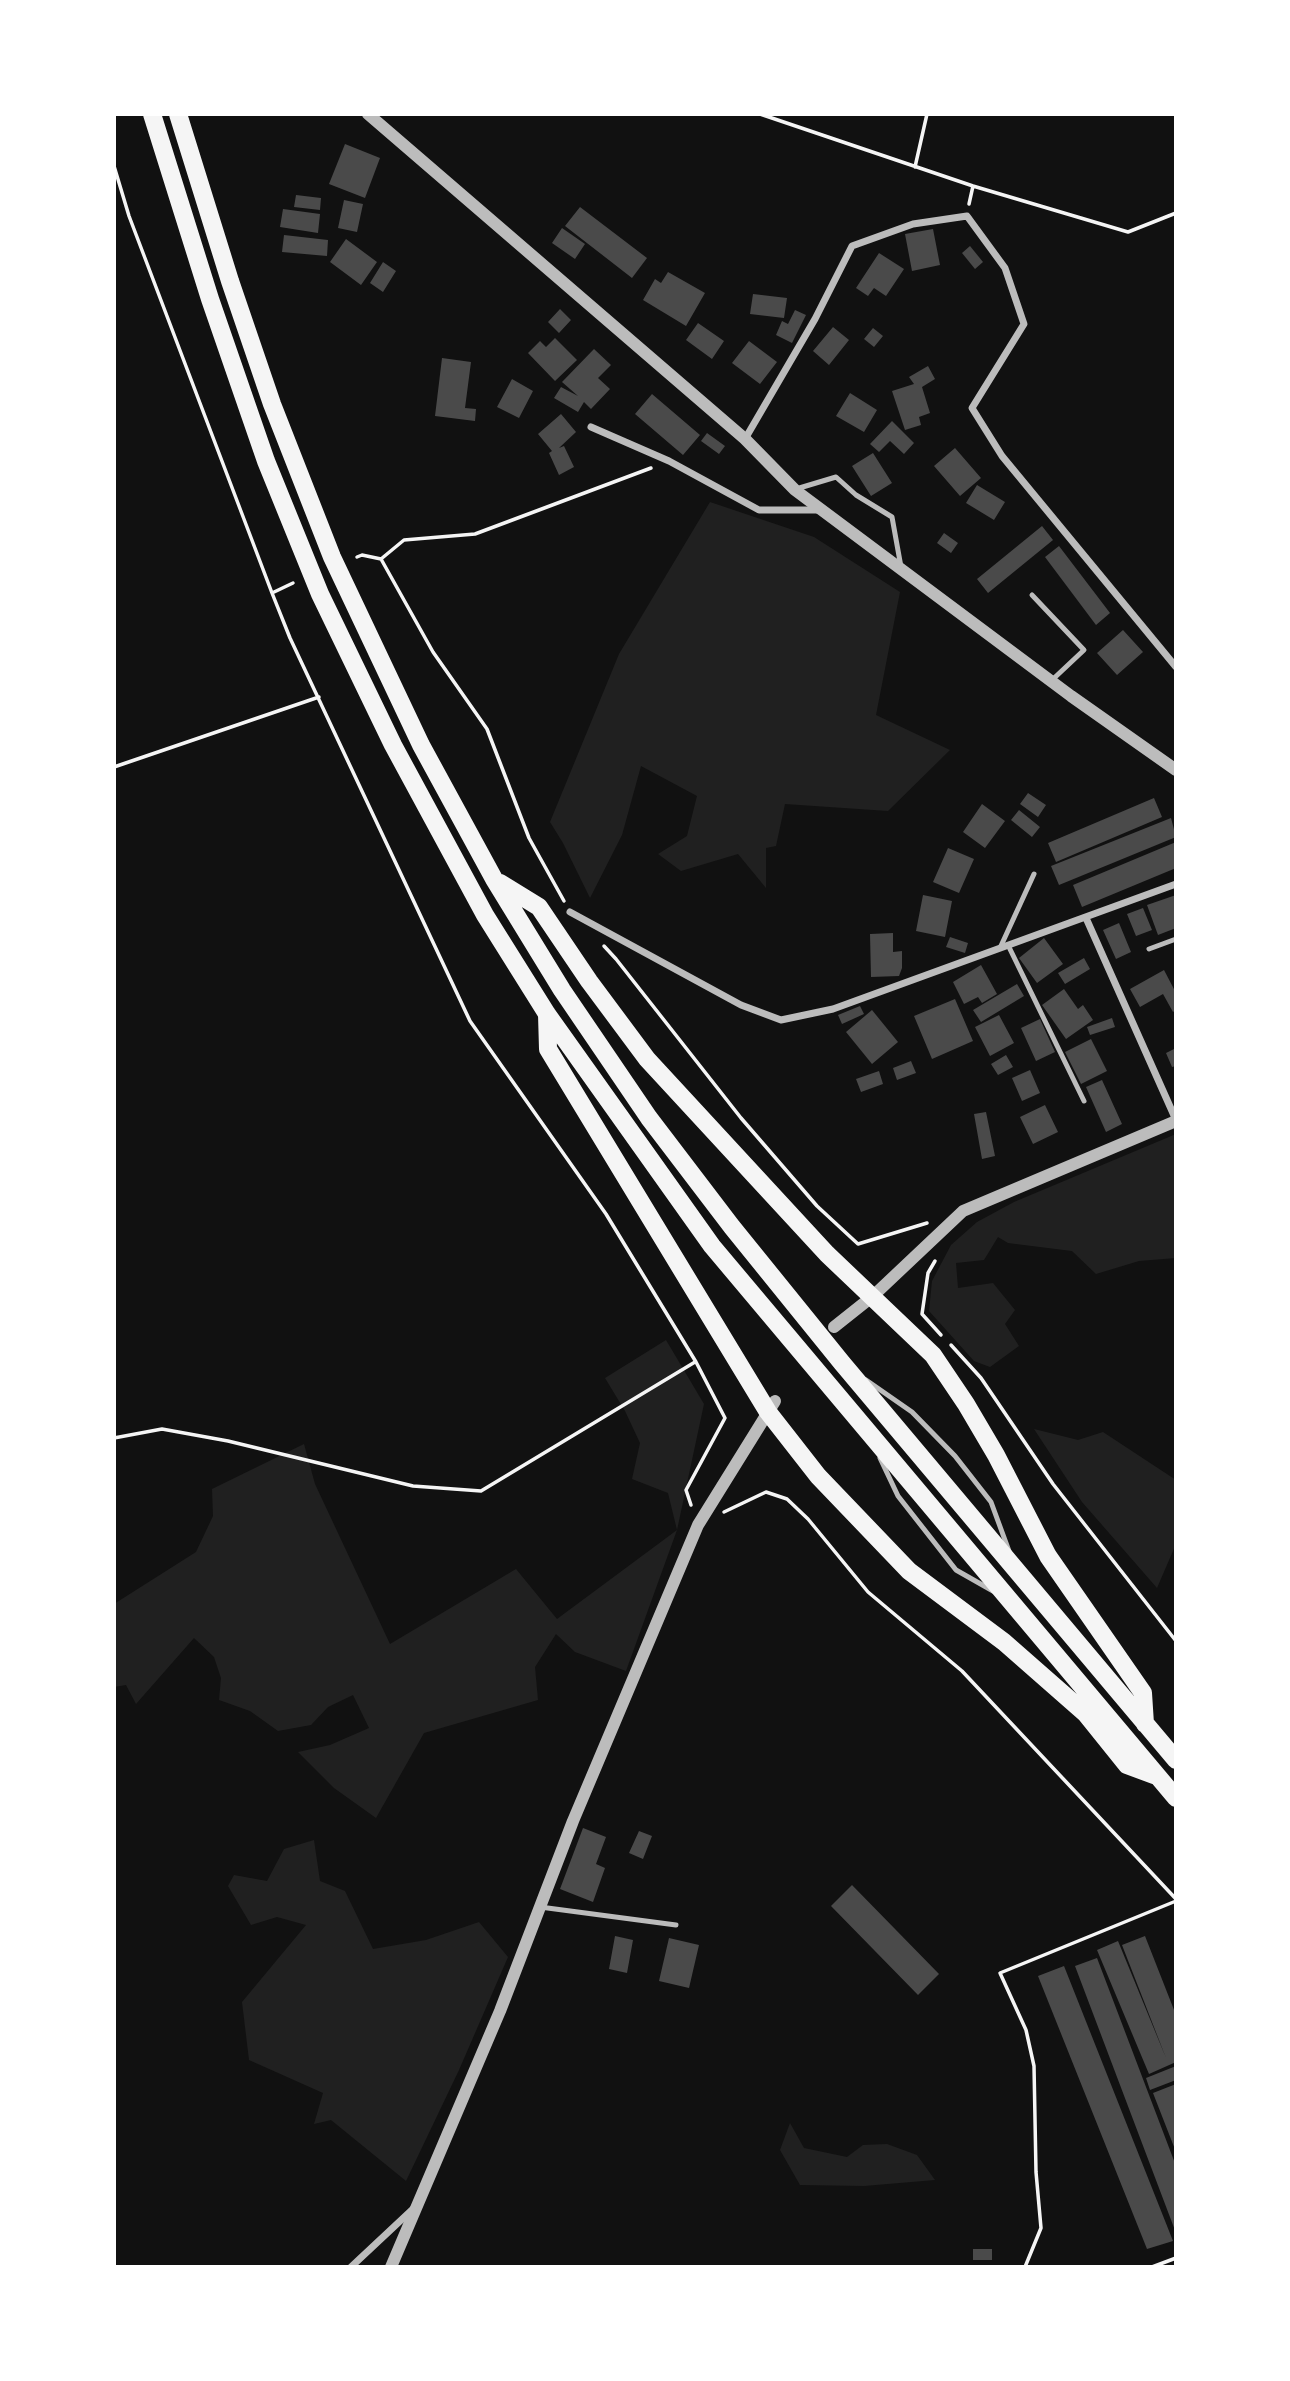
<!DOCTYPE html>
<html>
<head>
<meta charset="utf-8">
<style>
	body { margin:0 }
	#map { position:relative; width:1290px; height:2381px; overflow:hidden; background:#111; font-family:"Fira Sans",sans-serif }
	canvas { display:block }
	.frame { position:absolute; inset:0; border:116px solid #fff; pointer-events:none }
</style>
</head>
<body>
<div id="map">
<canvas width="1290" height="2381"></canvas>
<div class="frame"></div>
</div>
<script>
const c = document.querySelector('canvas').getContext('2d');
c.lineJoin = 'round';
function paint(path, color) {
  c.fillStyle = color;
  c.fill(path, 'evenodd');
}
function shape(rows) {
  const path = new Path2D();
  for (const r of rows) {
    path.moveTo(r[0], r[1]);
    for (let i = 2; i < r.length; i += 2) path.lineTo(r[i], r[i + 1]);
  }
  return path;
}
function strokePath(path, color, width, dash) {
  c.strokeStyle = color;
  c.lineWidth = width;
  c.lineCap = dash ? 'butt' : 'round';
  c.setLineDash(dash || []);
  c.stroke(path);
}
paint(shape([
	[710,502,814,537,900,592,876,715,950,750,888,811,785,804,776,846,766,848,766,888,738,854,681,871,658,854,687,836,697,796,641,766,622,835,590,898,563,843,550,822,619,654],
	[1176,1134,1176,1258,1139,1261,1096,1274,1072,1251,1008,1243,998,1237,984,1260,956,1263,958,1288,993,1283,1015,1310,1005,1324,1019,1346,990,1367,974,1361,929,1311,932,1281,951,1245,977,1222,1014,1202],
	[666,1340,704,1404,677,1530,626,1671,575,1652,556,1634,535,1667,538,1700,424,1733,376,1818,334,1788,298,1752,330,1745,369,1728,353,1695,328,1707,311,1725,278,1731,250,1711,219,1700,221,1678,214,1657,194,1638,136,1704,126,1685,114,1687,114,1604,196,1552,213,1516,212,1489,304,1444,315,1484,390,1644,516,1569,557,1619,677,1530,668,1493,632,1479,640,1443,625,1411,605,1378],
	[1034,1429,1078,1440,1103,1432,1176,1480,1176,1544,1157,1588,1082,1502],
	[314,1840,320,1881,345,1891,373,1949,426,1940,479,1922,508,1957,459,2070,406,2181,331,2120,314,2124,323,2093,249,2060,242,2002,306,1925,277,1917,251,1925,228,1886,234,1875,267,1881,284,1849],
	[790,2123,804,2148,847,2157,863,2145,887,2144,917,2155,935,2180,864,2186,800,2185,780,2150]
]), '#202020');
paint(shape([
	[345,144,380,158,365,198,329,184],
	[296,195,321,198,320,210,294,207],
	[344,200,363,204,357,232,338,228],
	[580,207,647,258,632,278,565,226],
	[283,209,320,214,318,233,280,227],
	[562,228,585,244,575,259,552,243],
	[933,229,940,265,912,271,905,234],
	[284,235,328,240,327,256,282,252],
	[346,239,377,262,361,285,330,262],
	[970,246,983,262,975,269,962,253],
	[879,253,904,269,886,296,874,288,868,296,856,288],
	[383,262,396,271,383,292,370,283],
	[668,272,705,293,686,326,643,300,655,279,661,283],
	[753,294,787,298,784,318,750,314],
	[560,309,571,320,559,333,548,322],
	[795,310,806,315,792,343,776,335,782,321,788,324],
	[698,323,724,341,712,359,686,340],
	[833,327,849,340,829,365,813,351],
	[873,328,883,336,874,347,864,339],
	[555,338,577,360,555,381,528,353,540,341,546,347],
	[749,341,777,362,760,384,732,363],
	[594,349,611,365,598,378,610,389,591,409,584,402,578,412,554,398,561,387,578,396,562,382],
	[442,358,471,362,465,408,476,409,475,421,435,416],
	[928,366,935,379,922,387,930,413,919,417,921,425,905,430,892,391,914,384,909,377],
	[512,379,533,391,519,418,497,407],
	[850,393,877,410,864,432,836,416],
	[652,394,700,435,683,455,635,414],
	[561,414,576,432,559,448,564,446,574,467,559,475,549,453,552,451,538,434],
	[892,421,914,443,904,454,890,441,879,452,870,444],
	[707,433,725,446,719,454,701,441],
	[955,448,981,478,960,496,934,466],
	[873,453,892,483,871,496,852,466],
	[977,485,1005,502,994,520,966,503],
	[1042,526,1053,540,988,593,977,579],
	[944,533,958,543,951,553,937,543],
	[1059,546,1110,613,1096,625,1045,557],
	[1123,630,1143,652,1117,675,1097,653],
	[1028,793,1046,805,1038,817,1020,804],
	[1154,798,1162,817,1056,862,1048,843],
	[982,804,1005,821,985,848,963,832],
	[1019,810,1040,827,1032,837,1011,820],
	[1171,818,1176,837,1059,885,1051,866],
	[1176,842,1176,868,1082,907,1073,885],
	[948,848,974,859,959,893,933,882],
	[923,895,952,901,945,937,916,931],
	[1176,895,1176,928,1158,935,1147,905],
	[1143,908,1152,930,1136,936,1127,914],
	[1119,923,1131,952,1116,959,1103,930],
	[893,933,893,952,902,951,902,968,899,976,871,977,870,934],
	[950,937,968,943,965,953,946,947],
	[1044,938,1063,964,1037,983,1019,958],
	[1084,958,1090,969,1065,984,1058,973],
	[981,965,997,994,982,1003,978,997,964,1004,953,982],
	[1164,970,1176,993,1176,1010,1173,1012,1163,994,1140,1007,1130,989],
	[1017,984,1024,996,981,1022,973,1010],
	[1064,989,1078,1009,1083,1005,1093,1020,1066,1039,1042,1005],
	[955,999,973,1041,932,1059,914,1016],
	[860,1006,864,1014,842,1024,838,1015],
	[872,1010,898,1042,872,1064,846,1032],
	[999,1015,1014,1043,990,1056,975,1027],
	[1112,1018,1115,1027,1090,1035,1087,1027],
	[1040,1019,1055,1052,1036,1061,1021,1028],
	[1091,1039,1107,1071,1081,1084,1065,1052],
	[1176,1048,1176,1066,1172,1067,1166,1053],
	[1006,1055,1013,1067,998,1075,991,1064],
	[911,1061,916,1073,897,1080,893,1068],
	[1030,1070,1040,1093,1022,1101,1012,1078],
	[879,1071,883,1084,861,1092,856,1079],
	[1102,1080,1122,1124,1106,1132,1086,1087],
	[1045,1105,1058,1132,1033,1144,1020,1117],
	[986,1112,995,1156,982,1159,974,1114],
	[583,1828,606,1837,596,1864,605,1868,593,1902,560,1889],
	[639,1831,652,1836,643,1859,629,1853],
	[852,1885,939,1974,918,1995,831,1906],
	[615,1936,633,1940,627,1973,609,1969],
	[1145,1936,1176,2015,1176,2062,1149,2074,1097,1950,1118,1941,1166,2058,1122,1945],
	[669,1938,699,1945,689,1988,659,1981],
	[1097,1958,1176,2166,1176,2233,1075,1966],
	[1064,1966,1173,2241,1147,2249,1038,1976],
	[1176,2066,1176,2080,1150,2090,1146,2078],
	[1176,2084,1176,2152,1153,2093],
	[973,2249,992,2249,992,2260,973,2260]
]), '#4a4a4a');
strokePath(shape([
	[760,114,973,186,1128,232,1176,213],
	[114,166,129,216,272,593,290,638,470,1021,606,1214,696,1362,725,1418,686,1490,691,1505],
	[915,167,927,114],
	[969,204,973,186],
	[357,557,362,555,381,559,404,540,475,534,651,468],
	[381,559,433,652,487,729,529,838,564,901],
	[272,593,293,583],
	[114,767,319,697],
	[604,946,616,959,741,1118,817,1206,858,1244,927,1223],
	[935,1261,928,1273,922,1314,941,1335],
	[951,1345,981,1378,1053,1484,1176,1641],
	[114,1438,162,1429,228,1441,413,1486,481,1491,695,1362],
	[724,1512,766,1492,787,1499,808,1519,868,1592,962,1671,1176,1899],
	[1025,2267,1041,2228,1036,2172,1034,2066,1026,2030,1000,1973,1176,1901],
	[1152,2267,1176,2258]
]), '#f5f5f5', 3.5);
strokePath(shape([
	[796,489,836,477,856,495,892,517,901,567],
	[1032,595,1084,650,1051,681],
	[1008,945,1084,1101],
	[1000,948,1034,874],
	[1149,949,1176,939],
	[866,1380,912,1412,955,1456,991,1502,1009,1551],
	[880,1458,898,1496,956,1570,993,1591],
	[540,1907,676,1925]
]), '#bcbcbc', 5);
strokePath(shape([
	[591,427,669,461,759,510,820,510],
	[745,439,815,319,852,246,913,224,967,216,1005,268,1024,324,972,408,1002,456,1176,667],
	[570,912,741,1005,781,1020,833,1009,1176,884],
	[1086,918,1176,1120],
	[351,2267,414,2208]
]), '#bcbcbc', 7);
strokePath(shape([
	[368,114,745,439,795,490,1071,696,1176,770],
	[834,1327,873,1296,963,1211,1176,1121],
	[391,2267,500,2011,573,1821,698,1525,775,1401]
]), '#bcbcbc', 12);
strokePath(shape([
	[152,114,210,299,266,461,320,594,393,745,485,915,547,1014,712,1246,1176,1798],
	[178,114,230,281,272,404,332,557,421,745,494,879,562,990,649,1118,732,1227,842,1363,1176,1760],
	[500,883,539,907,589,981,647,1059,827,1254,933,1355,966,1404,996,1455,1048,1556,1143,1693,1145,1724],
	[547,1014,548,1049,768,1412,818,1476,909,1571,1004,1642,1086,1714,1127,1765,1154,1775]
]), '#f5f5f5', 18);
</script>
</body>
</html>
